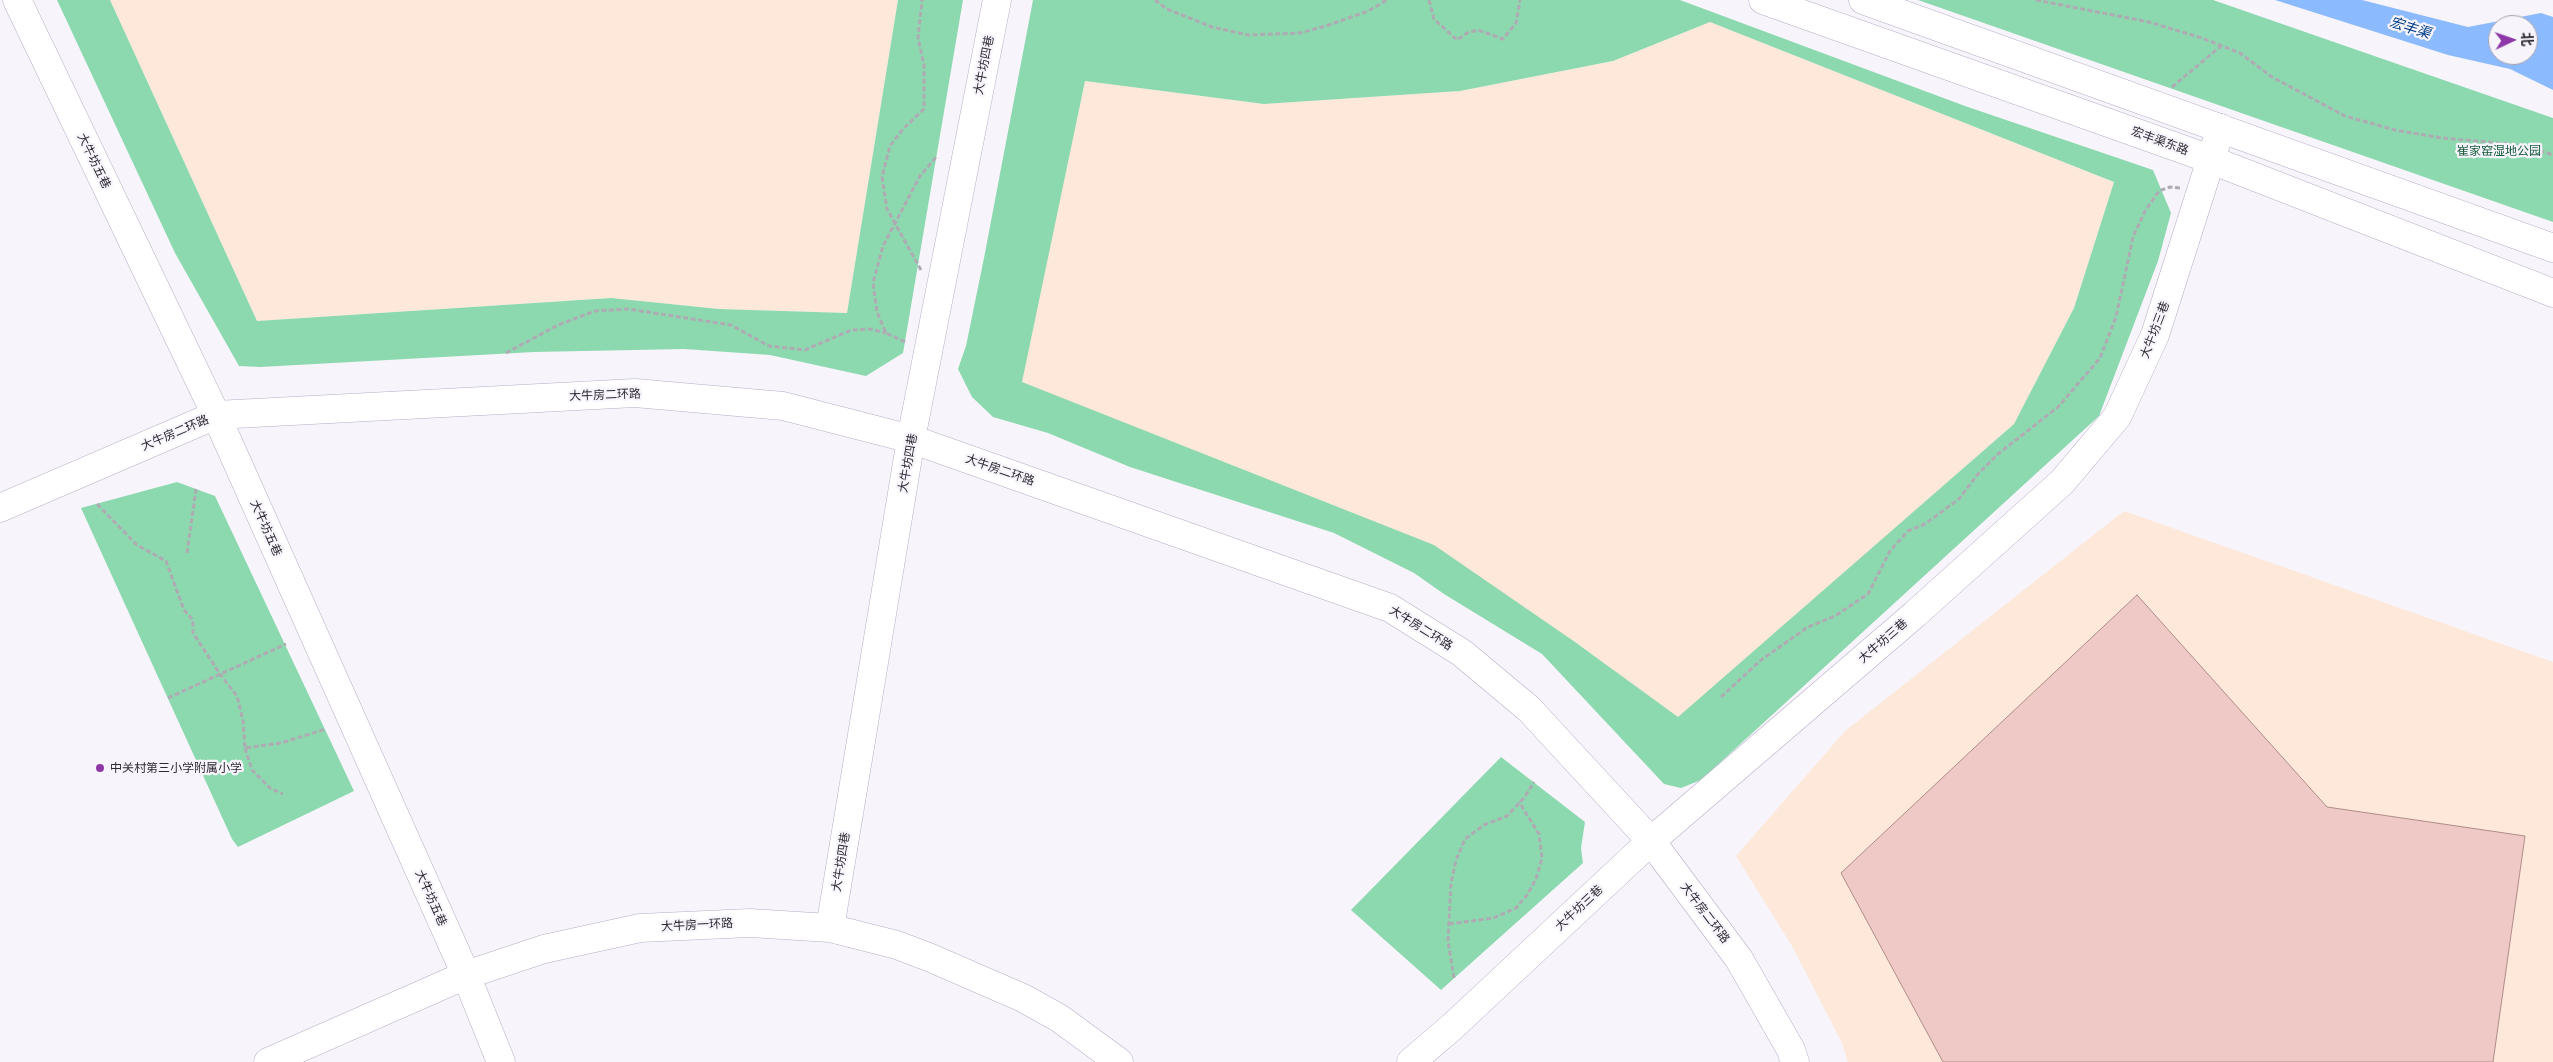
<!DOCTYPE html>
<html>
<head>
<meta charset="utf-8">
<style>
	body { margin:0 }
	#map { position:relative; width:2553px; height:1062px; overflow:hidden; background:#f7f5fb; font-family:"Asap Condensed","Noto Sans SC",sans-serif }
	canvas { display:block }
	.north { position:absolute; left:2488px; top:15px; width:50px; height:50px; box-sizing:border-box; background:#f7f5fb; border:1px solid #a6a3ac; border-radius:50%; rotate:87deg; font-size:14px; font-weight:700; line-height:20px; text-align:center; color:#2d2935 }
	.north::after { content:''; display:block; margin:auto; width:18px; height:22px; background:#8d38a6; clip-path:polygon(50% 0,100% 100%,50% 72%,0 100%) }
</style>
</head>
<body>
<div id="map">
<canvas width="2553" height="1062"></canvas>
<div class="north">北</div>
</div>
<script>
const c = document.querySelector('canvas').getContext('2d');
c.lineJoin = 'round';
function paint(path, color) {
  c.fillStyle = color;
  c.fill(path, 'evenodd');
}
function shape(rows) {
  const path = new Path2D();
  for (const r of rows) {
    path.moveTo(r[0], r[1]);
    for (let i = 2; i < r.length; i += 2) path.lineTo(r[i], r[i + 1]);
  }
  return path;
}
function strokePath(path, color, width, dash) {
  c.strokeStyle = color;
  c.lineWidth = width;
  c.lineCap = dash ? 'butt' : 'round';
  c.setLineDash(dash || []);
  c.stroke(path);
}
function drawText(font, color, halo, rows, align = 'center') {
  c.font = font + ' "Asap Condensed","Noto Sans SC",sans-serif';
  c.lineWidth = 4.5;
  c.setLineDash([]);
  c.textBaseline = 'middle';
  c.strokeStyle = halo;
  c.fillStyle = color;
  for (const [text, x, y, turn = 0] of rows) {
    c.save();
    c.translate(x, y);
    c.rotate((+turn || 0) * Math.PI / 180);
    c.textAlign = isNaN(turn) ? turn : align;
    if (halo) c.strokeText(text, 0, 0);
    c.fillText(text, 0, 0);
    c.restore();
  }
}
paint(shape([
	[110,0,898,0,847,313,719,309,611,298,257,321],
	[1710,22,2114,182,2074,308,2014,424,1678,718,1575,642,1021,382,1085,81,1264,104,1460,91,1613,61],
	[2124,511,2553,662,2553,1062,1848,1062,1842,1043,1792,946,1736,856,1845,731]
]), '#fde8da');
paint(shape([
	[57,0,110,0,257,321,611,298,719,309,847,313,898,0,963,0,903,353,866,376,770,355,684,349,534,352,260,367,239,366,175,253],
	[1033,0,1680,0,1965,106,2153,170,2171,213,2158,261,2099,416,1701,780,1681,788,1664,784,1542,654,1444,594,1414,573,1334,533,1130,467,1048,433,993,417,972,397,958,369,966,346,984,258],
	[1710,22,2114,182,2074,308,2014,424,1678,717,1575,642,1434,545,1022,382,1085,81,1264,104,1460,91,1613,61],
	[1918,0,2213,0,2553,118,2553,222],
	[177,482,215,496,354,791,238,847,232,839,81,508],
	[1501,757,1585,822,1581,848,1583,863,1441,990,1351,910]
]), '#8dd9af');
paint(shape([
	[2275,0,2362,0,2468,27,2541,13,2553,17,2553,90,2510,69,2448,55],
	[2498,25,2528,25,2528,55,2498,55]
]), '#8cbafe');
const building = shape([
	[2137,595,2327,807,2525,836,2493,1062,1943,1062,1841,873,2137,595]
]);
paint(building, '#eec9c5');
strokePath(building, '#b08d8a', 1);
const tertiary = shape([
	[17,0,216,415,466,975,501,1062],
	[0,508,216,415,635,393,783,406,911,439,1390,608,1462,653,1529,709,1651,841,1739,959,1791,1050,1795,1062],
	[830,928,911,439,997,0],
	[268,1062,466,975,544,949,640,928,750,923,830,928,897,945,931,958,1023,998,1059,1018,1119,1062],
	[1411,1062,1453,1026,1651,841,1914,615,2062,482,2117,417,2155,335,2221,128]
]);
const secondary = shape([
	[1763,0,2196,154,2553,293],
	[1863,0,2553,248]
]);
strokePath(tertiary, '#b7acc9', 29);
strokePath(secondary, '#b7acc9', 29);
strokePath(shape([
	[1155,0,1167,9,1212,27,1248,35,1300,33,1326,26,1368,11,1387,0],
	[1429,0,1434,19,1457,40,1467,33,1478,30,1503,39,1516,23,1520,0],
	[2036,0,2149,22,2202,38,2240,53,2272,77,2345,116,2395,130,2442,138,2521,145,2553,155],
	[2172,87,2221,46],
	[921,270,887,209,882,177,890,146,903,129,924,109,924,65,918,38,922,0],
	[905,342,886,333,877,312,873,283,883,246,920,176,936,157],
	[506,353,558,325,595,311,628,309,731,325,769,346,805,350,851,330,870,329,886,333],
	[97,504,137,545,166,561,184,610,193,620,193,633,220,674,237,696,243,721,245,748,281,743,326,729],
	[187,553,196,489],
	[1721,697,1761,660,1808,627,1835,616,1868,594,1890,551,1908,531,1925,524,1959,499,1978,474,1998,454,2058,407,2100,358,2116,317,2133,237,2145,211,2159,191,2170,187,2180,188],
	[168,698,286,644],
	[245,748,252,770,270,788,283,794],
	[1449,924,1493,918,1516,908,1527,895,1536,879,1542,858,1539,834,1519,802],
	[1454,978,1448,941,1451,883,1456,860,1465,839,1484,825,1507,816,1524,798,1534,782]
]), '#aeabb3', 3, [5, 2.5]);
strokePath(tertiary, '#fff', 28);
strokePath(secondary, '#fff', 28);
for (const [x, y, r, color] of [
	[100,768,5,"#8d38a6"]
]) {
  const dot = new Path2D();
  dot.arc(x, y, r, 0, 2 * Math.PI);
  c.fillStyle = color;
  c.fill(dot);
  strokePath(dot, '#f7f5fb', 2);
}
drawText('12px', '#2d2935', '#f7f5fb', [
	["大牛坊四巷",984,65,-79],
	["宏丰渠东路",2160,141,20],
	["大牛坊五巷",94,161,64],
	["大牛坊三巷",2155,330,-69],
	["大牛房二环路",605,395,-2],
	["大牛房二环路",175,433,-23],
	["大牛坊四巷",908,463,-80],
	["大牛房二环路",1000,470,19],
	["大牛坊五巷",266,528,66],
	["大牛房二环路",1421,628,32],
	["大牛坊三巷",1883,641,-41],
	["大牛坊四巷",841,862,-81],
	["大牛坊五巷",431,898,66],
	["大牛坊三巷",1579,908,-43],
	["大牛房二环路",1705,913,53],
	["大牛房一环路",697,925,-3]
]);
drawText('12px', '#175b3c', '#f7f5fb', [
	["崔家窑湿地公园",2499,151]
]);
drawText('12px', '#2d2935', '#f7f5fb', [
	["中关村第三小学附属小学",110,768]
], 'left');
drawText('italic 14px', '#003d8a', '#f7f5fb', [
	["宏丰渠",2410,28,17]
]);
</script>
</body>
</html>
